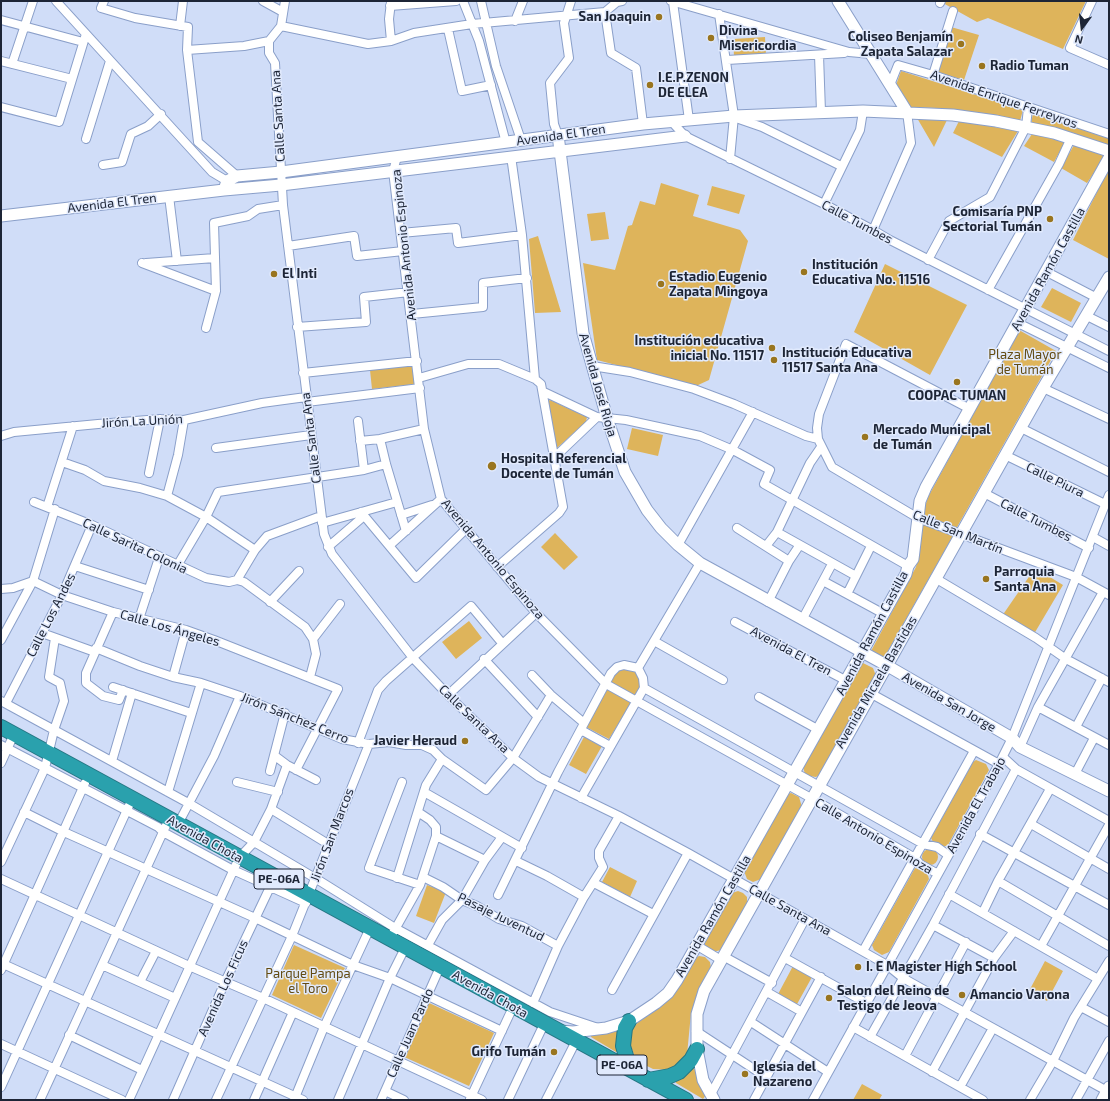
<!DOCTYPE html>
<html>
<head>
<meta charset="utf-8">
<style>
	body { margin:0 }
	#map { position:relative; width:1110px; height:1101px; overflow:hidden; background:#d0ddf8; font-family:"Exo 2",sans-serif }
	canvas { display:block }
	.frame { position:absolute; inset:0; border:2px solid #1d2536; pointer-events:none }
	.north { position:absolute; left:1062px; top:8px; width:40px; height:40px; -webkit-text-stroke:3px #e1eafd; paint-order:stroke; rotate:195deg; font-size:11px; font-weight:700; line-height:16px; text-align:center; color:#1d2536 }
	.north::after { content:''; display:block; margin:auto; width:14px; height:18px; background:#1d2536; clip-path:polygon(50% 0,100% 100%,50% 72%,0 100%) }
</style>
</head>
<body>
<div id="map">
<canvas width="1110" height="1101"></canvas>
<div class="frame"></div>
<div class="north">N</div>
</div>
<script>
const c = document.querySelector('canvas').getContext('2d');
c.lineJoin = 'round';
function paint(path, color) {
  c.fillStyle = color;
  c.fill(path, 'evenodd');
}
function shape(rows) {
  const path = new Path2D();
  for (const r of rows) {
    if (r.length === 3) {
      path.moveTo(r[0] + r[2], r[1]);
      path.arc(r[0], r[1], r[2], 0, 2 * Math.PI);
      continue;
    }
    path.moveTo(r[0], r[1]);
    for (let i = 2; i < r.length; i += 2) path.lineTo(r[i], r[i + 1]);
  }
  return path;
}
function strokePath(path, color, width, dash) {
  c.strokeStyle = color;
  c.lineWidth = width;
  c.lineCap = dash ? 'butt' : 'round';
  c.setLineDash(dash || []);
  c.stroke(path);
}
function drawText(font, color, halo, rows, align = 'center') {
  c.font = font + ' "Exo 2",sans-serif';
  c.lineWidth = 3;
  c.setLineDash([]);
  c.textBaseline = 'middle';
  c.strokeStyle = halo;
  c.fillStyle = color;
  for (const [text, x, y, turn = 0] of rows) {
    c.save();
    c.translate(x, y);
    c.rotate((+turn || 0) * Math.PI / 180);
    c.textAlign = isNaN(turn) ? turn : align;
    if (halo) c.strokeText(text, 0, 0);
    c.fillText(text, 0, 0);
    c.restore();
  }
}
paint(shape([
	[944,1,1086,1,1063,49,988,18,977,22,943,3],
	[951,27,979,35,964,80,939,73,938,69],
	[765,37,766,55,734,56,733,39],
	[901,71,1023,110,1020,121,937,108,909,107,896,85],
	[1033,113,1109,138,1109,146,1031,124],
	[917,118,947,120,934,147],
	[959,121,1018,131,1002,157,953,133],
	[1032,134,1065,142,1054,162,1024,146],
	[1074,145,1102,153,1104,158,1087,183,1061,168],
	[1109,168,1109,259,1073,240],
	[661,183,699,195,693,216,740,230,748,241,709,380,696,386,597,360,583,263,615,270,628,226,632,225,640,201,655,205],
	[712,186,745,195,739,214,707,205],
	[605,212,609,239,591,241,587,214],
	[538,236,561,312,535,313,529,239],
	[885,264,967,305,930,375,854,332],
	[1052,288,1081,303,1071,322,1041,307],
	[1019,330,1056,351,956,529,922,516,928,497],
	[415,365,416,384,372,389,370,370],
	[550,400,587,417,586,422,558,447,557,448,548,401],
	[632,428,663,435,658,456,627,449],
	[922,523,953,536,884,658,871,651,916,567,921,541],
	[555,533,578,557,564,570,541,547],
	[1035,568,1063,585,1034,634,1002,616],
	[469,621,482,638,456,659,442,642],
	[863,663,873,668,876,676,820,774,816,777,809,776,805,774,803,767,858,666],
	[625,668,636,671,639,674,641,685,635,696,611,682,615,673],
	[606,689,632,702,609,739,586,727],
	[584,737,602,746,586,774,569,765],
	[976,760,986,764,989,770,948,845,943,847,934,844,931,838,973,762],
	[791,793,799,797,802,807,761,879,753,882,747,879,744,871,788,794],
	[930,857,8],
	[610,867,637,881,630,897,602,882],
	[915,868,927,872,929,879,889,952,882,955,874,950,872,945],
	[427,885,446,892,434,923,416,916],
	[738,891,743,893,747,897,747,906,721,950,713,952,705,946,705,942,732,893],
	[294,945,345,968,321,1018,272,995],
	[699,956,705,957,710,962,711,968,700,988,691,1013,687,1055,684,1060,671,1070,653,1069,639,1062,635,1057,629,1042,630,1033,640,1019,694,959],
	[1045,961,1063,971,1047,1001,1029,991],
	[793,966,812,977,796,1006,777,996],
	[427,1002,494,1033,469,1086,402,1056],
	[618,1029,619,1051,616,1052,591,1037,591,1033],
	[694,1068,707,1094,703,1099,676,1083,675,1080],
	[862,1084,882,1095,879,1100,853,1100]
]), '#deb45b');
const street = shape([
	[56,1,212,172,227,181],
	[104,1,101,8,135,18,188,27,187,50,198,142,237,176],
	[263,1,283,12],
	[463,1,479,41,506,143],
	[481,1,496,66,521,140],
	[671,1,849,52,871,54],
	[676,1,673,2,689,120],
	[1092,1,1070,48,1109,65],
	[391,2,389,19,391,41],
	[940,3,941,1],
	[390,6,456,1],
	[605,12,611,53,636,68,643,124],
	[719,14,734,116,730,159],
	[1,20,83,42],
	[515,21,523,1],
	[180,26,183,1],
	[281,26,368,44,391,41,414,33,472,24,605,12,617,2,622,1],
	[448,29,462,91,491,85],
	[269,41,269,53,275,63,283,205,324,534,332,554,413,658,448,695,513,758,539,777,619,816,688,853,887,965,903,978,937,997,1107,1091],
	[187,50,244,46,269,41,281,26,285,1],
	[819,55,821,112],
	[727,60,844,53],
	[1,61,72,79],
	[12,64,33,1],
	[933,75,953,11],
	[890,85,898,65,933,75,1109,134],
	[1,107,59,122,86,34],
	[736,118,762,127,841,166],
	[672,122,685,136,824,204,873,230,890,240,1109,351],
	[558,135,554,124,550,83,569,58,564,23,571,1],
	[86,139,110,61],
	[511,156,522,235,535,379],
	[397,157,393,171,424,429,441,499,536,613,606,684,811,798,915,858,920,864,938,874],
	[103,165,122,162,131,134,148,126,161,114],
	[169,196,177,261],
	[824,204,860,130,863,111],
	[873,230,911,143,907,112],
	[401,233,456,228,458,243,522,235],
	[288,246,354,236,357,256,403,251],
	[928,260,949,221,990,197,1026,127,1028,108],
	[142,263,216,291],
	[146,263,215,258],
	[1047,272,1097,298],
	[988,290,1059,164,1071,138],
	[412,314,483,307,483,283,527,278],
	[1087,316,1109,327],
	[1018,323,1109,368],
	[297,327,366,322,364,297,409,292],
	[206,328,216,291,214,223,248,216,258,209,283,205],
	[592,366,630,372,694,389,734,404,806,436,818,439],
	[303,373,417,361],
	[419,378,468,364,499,364,535,379,541,384,563,507,559,513,497,567],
	[1043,388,1109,419],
	[544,392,597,417,626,420,700,436,733,450,770,470,764,484,908,566],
	[307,402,420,388],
	[970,409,846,344,819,414,817,428,818,439,832,467,918,518,1076,577,1109,595],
	[358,421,364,470],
	[1021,428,1109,472],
	[1,436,14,432,98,424,160,419,184,420,262,403,306,397],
	[380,439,386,464,406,531],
	[360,441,380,439,424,429],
	[216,448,311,435],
	[1005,455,1105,504],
	[555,457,597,417],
	[62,462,85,470,104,481,140,488,167,496,206,517,255,550],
	[149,473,160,419],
	[984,493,1089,548],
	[167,496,178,455,184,420],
	[34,502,92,525,206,578,229,582,237,580],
	[47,507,73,426],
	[361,512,416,578,466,529],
	[401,515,432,505],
	[322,523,397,502],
	[737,528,789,561],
	[777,532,856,576],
	[1093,537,1109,546],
	[390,545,441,499],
	[678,545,753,412],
	[766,546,777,532,810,463,821,447],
	[328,547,364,516],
	[75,566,149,590],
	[177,566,206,517,218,492,364,470,386,464],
	[935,578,1036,638,1066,659,1109,682],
	[237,580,244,582,305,627,313,639,316,654,310,677],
	[237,580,255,550,267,536,321,516],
	[823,581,884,614],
	[1,589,13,588,33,581,62,595,113,612,186,630,214,640,338,689,296,770],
	[847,594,871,546],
	[270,602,299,571],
	[768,602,789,561,799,546],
	[113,612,86,673,86,683,103,696,119,700,123,690],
	[139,619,159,558],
	[802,620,832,564],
	[735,622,847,681],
	[42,633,95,652],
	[313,639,340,604],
	[1,640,33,581,55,509],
	[654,641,723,680],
	[96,648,140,666,173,677,201,683,240,696,342,739,369,744,389,742,406,745,422,745,433,750,442,759,486,790,513,758,551,695],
	[484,659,538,717],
	[532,675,551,695,584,723],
	[173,677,186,630],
	[113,687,191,713],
	[644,688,923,844,937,847,948,855],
	[870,693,999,764],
	[448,695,536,613],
	[759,697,819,730],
	[1,701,190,804,315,878,395,928,550,1012,598,1028],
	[6,703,62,595,92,525],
	[1038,707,1109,745],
	[1076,727,1102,678],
	[581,730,610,746],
	[358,743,378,690,386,681,471,606,502,643],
	[1,745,158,827,163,832,233,870,306,903],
	[1020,747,1038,707,1103,592],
	[275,756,287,765,316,780],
	[1003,757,1016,769,1109,821],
	[112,761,132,693],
	[1,763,14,734],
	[270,771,285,713],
	[1075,774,1094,738],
	[237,782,278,792],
	[402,782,369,868,420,885],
	[168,792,201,683],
	[424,792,522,848],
	[581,798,644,688,643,678,638,668,700,563],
	[271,809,328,844],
	[24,812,64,832,255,918,353,965,390,978,502,1031],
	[178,824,214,756,240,696],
	[1031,824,1109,869],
	[980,834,1109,905],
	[436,836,485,860],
	[516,861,547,876,584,897],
	[1,862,45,768,54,730,64,701,60,683,49,677,55,638],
	[423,877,443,887,462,900,477,906,499,919,522,926,558,946],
	[397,878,426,785,442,759],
	[1,879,189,966,263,998,482,1100],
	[998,881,1109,946],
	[594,883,653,914],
	[949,894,1098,979],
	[498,895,558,772,611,673,617,667,624,665,638,668],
	[983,912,998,881,1050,789],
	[933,925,994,958],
	[393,933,420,885,436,836,436,827,430,820,418,812],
	[428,945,442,920,462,900,485,860,502,837],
	[696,945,721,960],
	[1041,946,1109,825],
	[863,951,974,751],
	[723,956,772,983],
	[785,958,866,1003],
	[1,963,303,1100],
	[102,965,175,998],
	[1,970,85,783],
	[140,982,156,951],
	[612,990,688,853],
	[767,992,802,1012],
	[533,1003,558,946,584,897,603,867,599,858,599,851,619,816],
	[1081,1007,1109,1022],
	[751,1022,828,1072],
	[853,1027,983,1100],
	[696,1031,766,1077],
	[69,1035,142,1070],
	[870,1037,933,925,1016,769],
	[1,1044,122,1100],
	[905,1056,966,942],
	[932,1072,994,958,1014,931],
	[1,1087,132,799],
	[960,1087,993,1028],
	[385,1091,404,1100],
	[711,1094,805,919],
	[470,1099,513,1007],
	[40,1100,169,819],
	[129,1100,239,858,254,842,271,809,287,765],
	[173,1100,225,982,272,883],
	[216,1100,292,936,369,744],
	[254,1100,293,1012],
	[294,1100,324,1027,370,928],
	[338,1100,390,978,405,948],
	[381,1100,440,967],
	[508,1100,544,1024],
	[546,1100,576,1041],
	[754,1100,821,977],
	[813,1100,999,764,1012,738,1109,495],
	[1030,1100,1053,1061,1074,1018,1109,961],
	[1076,1100,1109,1041]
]);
const secondary = shape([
	[838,1,907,112],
	[558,135,583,333,607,418,625,472,647,510,661,528,678,545,700,563,886,665,1012,738,1020,747,1109,791],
	[224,190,281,185,685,136],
	[1,216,224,190,227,181,237,176,281,172,643,124,734,116,863,111,953,115,996,121,1054,133,1109,151],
	[560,1031,573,1032,606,1028,629,1021,656,1003,668,993,677,980,906,574,908,566,913,559,920,501,926,487,1109,158],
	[714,1100,703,1080,697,1049,697,1014,704,991,1043,388,1109,277],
	[1102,1100,1109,1087]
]);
const highway = shape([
	[1,727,686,1100],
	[629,1021,625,1028,623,1046,630,1069],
	[648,1080,670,1076,679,1072,691,1060,697,1049]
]);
strokePath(street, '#8a9fc9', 10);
strokePath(secondary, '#8a9fc9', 13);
strokePath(highway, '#257683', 16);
strokePath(street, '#fff', 8);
strokePath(secondary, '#fff', 11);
strokePath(highway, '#2aa1ad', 14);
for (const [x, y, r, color] of [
	[659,17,4,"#99751f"],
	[711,38,4,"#99751f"],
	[961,44,4,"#99751f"],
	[982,66,4,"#99751f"],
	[650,85,4,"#99751f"],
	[1050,219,4,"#99751f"],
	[804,272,4,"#99751f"],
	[274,274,4,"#99751f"],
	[661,284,4,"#99751f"],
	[772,348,4,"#99751f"],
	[774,360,4,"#99751f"],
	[957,382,4,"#99751f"],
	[865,437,4,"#99751f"],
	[492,466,5,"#99751f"],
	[986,579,4,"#99751f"],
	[465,741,4,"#99751f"],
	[858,967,4,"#99751f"],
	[962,995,4,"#99751f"],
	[829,998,4,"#99751f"],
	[554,1052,4,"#99751f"],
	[745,1074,4,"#99751f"]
]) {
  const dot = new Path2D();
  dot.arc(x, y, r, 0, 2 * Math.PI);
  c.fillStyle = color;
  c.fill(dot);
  strokePath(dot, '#e1eafd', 1.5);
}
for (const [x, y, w] of [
	[279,879,50],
	[622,1065,50]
]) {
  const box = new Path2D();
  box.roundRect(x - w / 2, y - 10, w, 20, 3);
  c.fillStyle = '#e1eafd';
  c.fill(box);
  strokePath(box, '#1d2536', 1);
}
drawText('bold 12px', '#1d2536', null, [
	["PE-06A",279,879],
	["PE-06A",622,1065]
]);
drawText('bold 13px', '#1d2536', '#e1eafd', [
	["San Joaquin",651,17,"right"],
	["Divina",719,31],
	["Misericordia",719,46],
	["Coliseo Benjamín",953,37,"right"],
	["Zapata Salazar",953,52,"right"],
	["Radio Tuman",990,66],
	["I.E.P.ZENON",658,78],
	["DE ELEA",658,93],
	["Comisaría PNP",1042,212,"right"],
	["Sectorial Tumán",1042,227,"right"],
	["Institución",812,265],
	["Educativa No. 11516",812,280],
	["El Inti",282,274],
	["Estadio Eugenio",669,277],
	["Zapata Mingoya",669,292],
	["Institución educativa",764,341,"right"],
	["inicial No. 11517",764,356,"right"],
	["Institución Educativa",782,353],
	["11517 Santa Ana",782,368],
	["COOPAC TUMAN",957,396,"center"],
	["Mercado Municipal",873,430],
	["de Tumán",873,445],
	["Hospital Referencial",501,459],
	["Docente de Tumán",501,474],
	["Parroquia",994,572],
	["Santa Ana",994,587],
	["Javier Heraud",457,741,"right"],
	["I. E Magister High School",866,967],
	["Salon del Reino de",837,991],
	["Testigo de Jeova",837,1006],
	["Amancio Varona",970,995],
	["Grifo Tumán",546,1052,"right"],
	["Iglesia del",753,1067],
	["Nazareno",753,1082]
], 'left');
drawText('13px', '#1d2536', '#e1eafd', [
	["Avenida Enrique Ferreyros",1004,99,19],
	["Calle Santa Ana",278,116,-93],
	["Avenida El Tren",561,135,-8],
	["Avenida El Tren",112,203,-7],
	["Calle Tumbes",857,222,28],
	["Avenida Antonio Espinoza",404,245,-96],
	["Avenida Ramón Castilla",1048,269,-61],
	["Avenida José Rioja",598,385,74],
	["Jirón La Unión",142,421,-3],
	["Calle Santa Ana",311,438,-97],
	["Calle Piura",1055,480,26],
	["Calle Tumbes",1036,520,27],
	["Calle San Martín",958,532,22],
	["Calle Sarita Colonia",135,546,25],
	["Avenida Antonio Espinoza",493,559,50],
	["Calle Los Andes",51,615,-63],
	["Calle Los Ángeles",170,628,16],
	["Avenida Ramón Castilla",872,633,-62],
	["Avenida El Tren",791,651,28],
	["Avenida Micaela Bastidas",876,682,-60],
	["Avenida San Jorge",949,702,30],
	["Jirón Sánchez Cerro",295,718,22],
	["Calle Santa Ana",474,719,44],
	["Avenida El Trabajo",976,805,-61],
	["Jirón San Marcos",332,835,-69],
	["Calle Antonio Espinoza",874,836,31],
	["Avenida Chota",205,839,29],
	["Calle Santa Ana",790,910,29],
	["Avenida Ramón Castilla",713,916,-60],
	["Pasaje Juventud",501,917,26],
	["Avenida Los Ficus",223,988,-66],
	["Avenida Chota",490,994,29],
	["Calle Juan Pardo",410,1033,-66]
]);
drawText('13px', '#634b12', '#e1eafd', [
	["Plaza Mayor",1025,355],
	["de Tumán",1025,370],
	["Parque Pampa",308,974],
	["el Toro",308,989]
]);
</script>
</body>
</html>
